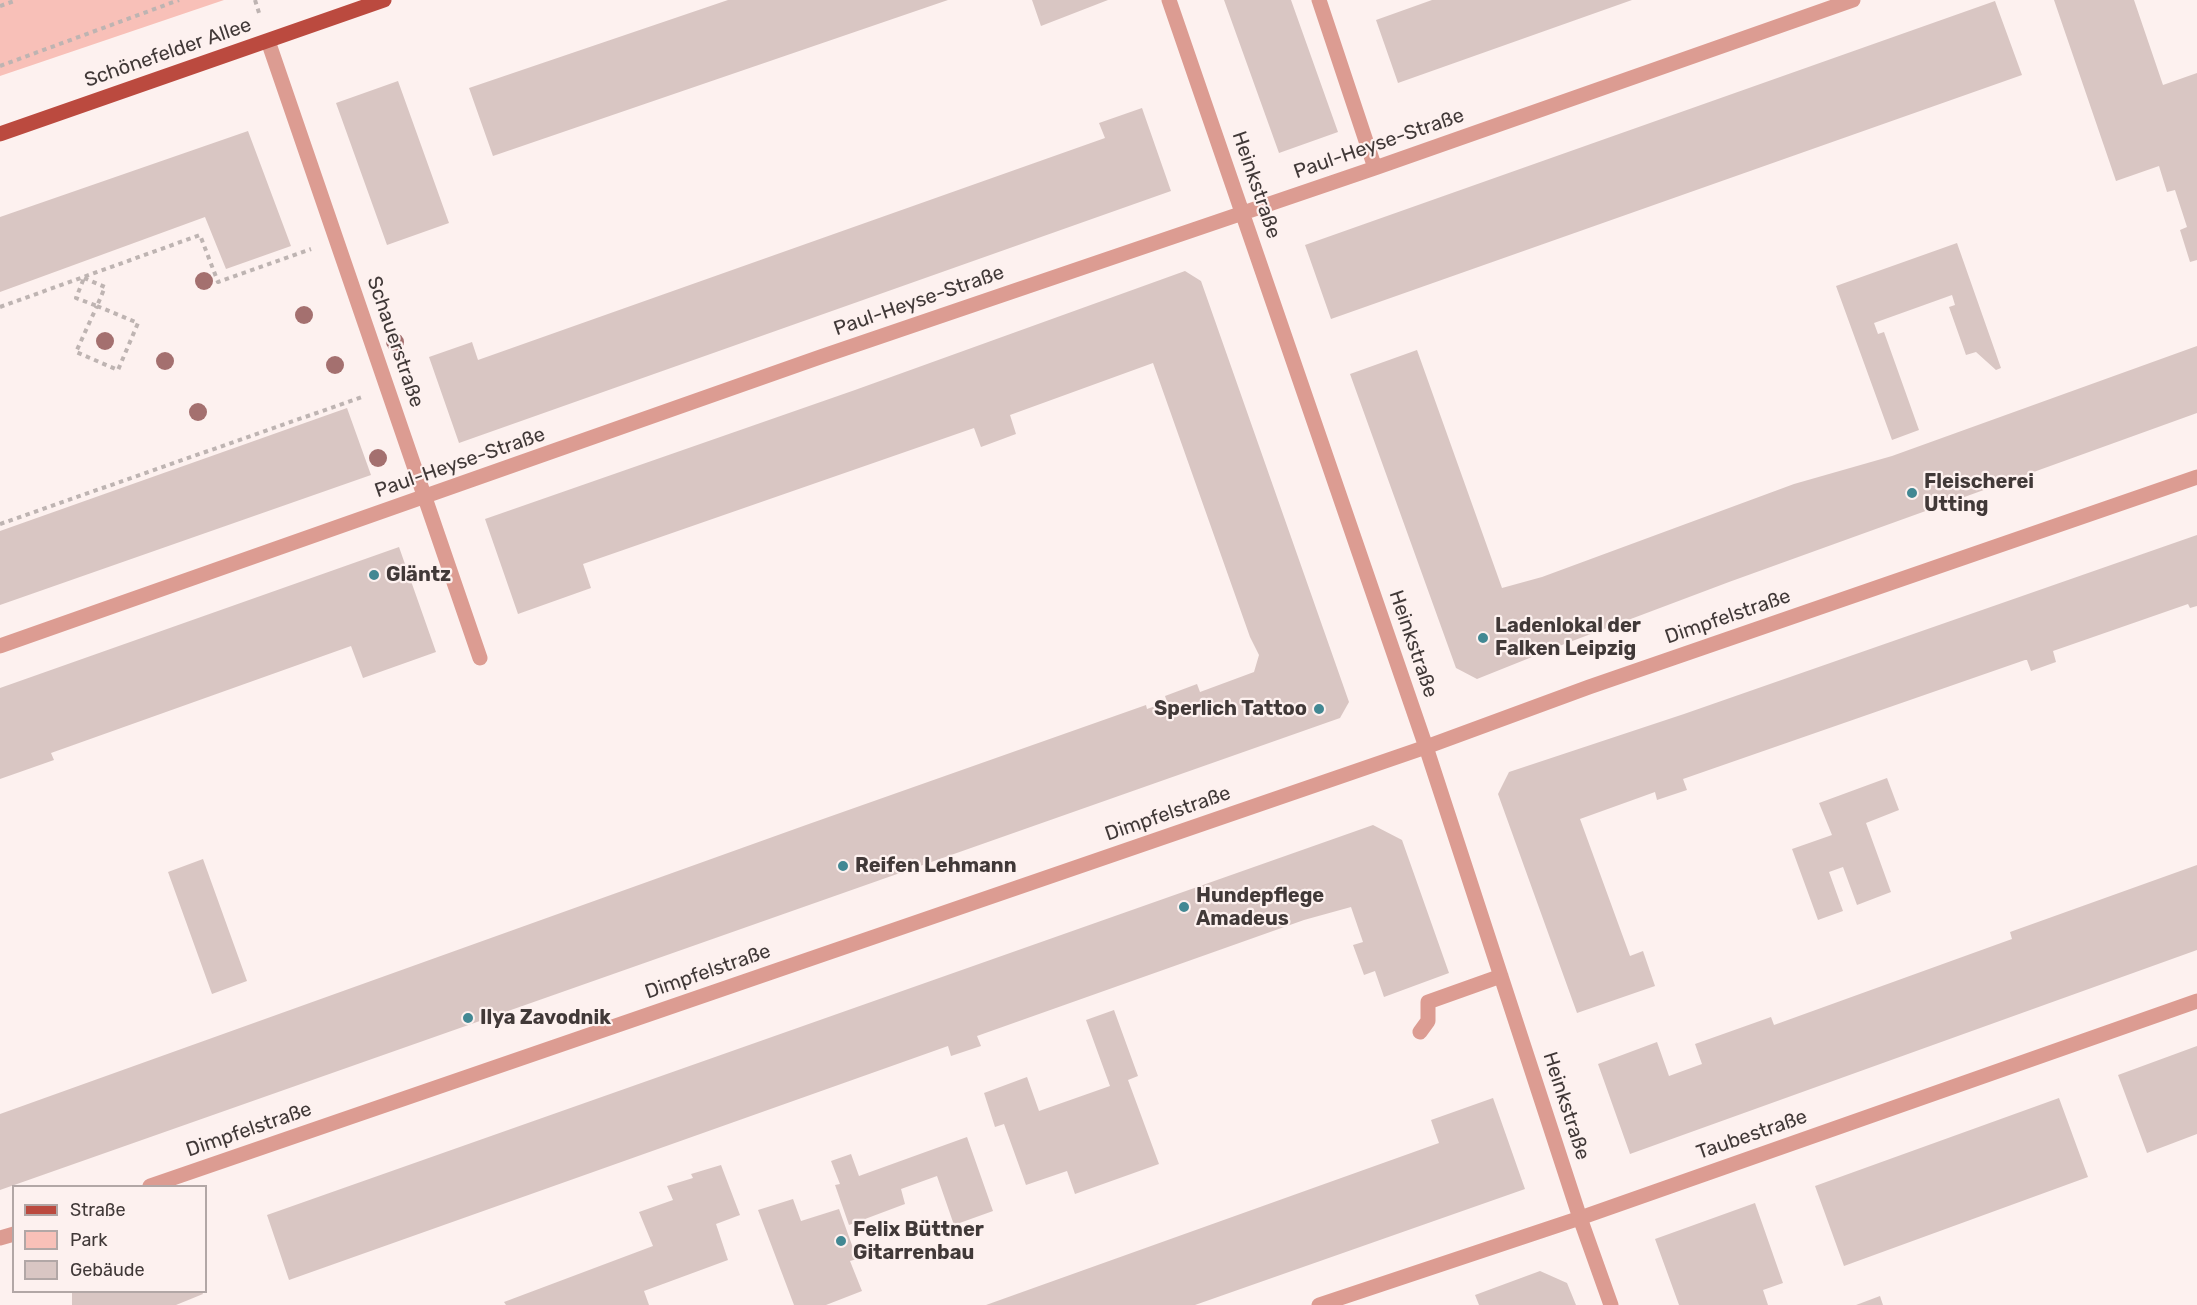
<!DOCTYPE html>
<html>
<head>
<meta charset="utf-8">
<style>
	body { margin:0 }
	#map { position:relative; width:2197px; height:1305px; overflow:hidden; background:#fdf1ef; font-family:Rubik,sans-serif }
	canvas { display:block }
	.legend { position:absolute; left:12px; top:1185px; width:195px; height:108px; box-sizing:border-box; background:#fdf1ef; border:2px solid #b2a7a6; margin:0; padding:8px 10px; list-style:none; font-size:18px; color:#413938 }
	.legend li { display:flex; align-items:center; gap:12px; height:30px }
	.legend b { width:30px; border:2px solid #b2a7a6 }
</style>
</head>
<body>
<div id="map">
<canvas width="2197" height="1305"></canvas>
<ul class="legend">
<li><b style="height:8px;background:#bb4a3f"></b>Straße</li>
<li><b style="height:16px;background:#f8c0b8"></b>Park</li>
<li><b style="height:16px;background:#d9c6c3"></b>Gebäude</li>
</ul>
</div>
<script>
const c = document.querySelector('canvas').getContext('2d');
c.lineJoin = 'round';
function paint(path, color) {
  c.fillStyle = color;
  c.fill(path, 'evenodd');
}
function shape(rows) {
  const path = new Path2D();
  for (const r of rows) {
    path.moveTo(r[0], r[1]);
    for (let i = 2; i < r.length; i += 2) path.lineTo(r[i], r[i + 1]);
  }
  return path;
}
function strokePath(path, color, width, dash) {
  c.strokeStyle = color;
  c.lineWidth = width;
  c.lineCap = dash ? 'butt' : 'round';
  c.setLineDash(dash || []);
  c.stroke(path);
}
function drawText(font, color, halo, rows, align = 'center') {
  c.font = font + ' Rubik,sans-serif';
  c.lineWidth = 4.5;
  c.setLineDash([]);
  c.textBaseline = 'middle';
  c.strokeStyle = halo;
  c.fillStyle = color;
  for (const [text, x, y, turn = 0] of rows) {
    c.save();
    c.translate(x, y);
    c.rotate((+turn || 0) * Math.PI / 180);
    c.textAlign = isNaN(turn) ? turn : align;
    if (halo) c.strokeText(text, 0, 0);
    c.fillText(text, 0, 0);
    c.restore();
  }
}
paint(shape([
	[0,0,224,0,0,76]
]), '#f8c0b8');
paint(shape([
	[728,0,948,0,493,156,469,88],
	[1032,0,1108,0,1041,26],
	[1224,0,1291,0,1338,132,1279,153],
	[1432,0,1632,0,1398,83,1376,20],
	[2054,0,2134,0,2163,85,2197,73,2197,260,2190,262,2180,230,2187,227,2175,190,2167,192,2159,166,2116,181],
	[1995,1,2022,75,1331,319,1305,245],
	[398,81,449,223,387,245,336,103],
	[1142,108,1171,191,459,443,429,357,472,342,478,360,1105,138,1099,123],
	[248,131,291,246,226,269,205,217,0,292,0,217],
	[1957,243,2001,368,1996,370,1976,352,1966,355,1949,307,1955,305,1952,295,1874,323,1878,334,1884,332,1919,430,1892,440,1836,286],
	[1185,271,1201,281,1349,702,1340,718,0,1190,0,1114,806,825,1146,705,1147,709,1167,702,1165,696,1197,684,1200,692,1254,672,1259,655,1250,637,1153,363,1010,415,1016,434,981,447,974,428,583,564,591,588,518,614,485,519,855,390],
	[2197,346,2197,413,1729,582,1567,643,1477,679,1456,668,1350,374,1417,350,1502,588,1542,577,1794,484,1892,456],
	[347,408,371,475,0,605,0,531],
	[2197,535,2197,606,2190,608,2188,604,2053,651,2056,662,2031,671,2027,660,2025,660,1683,779,1687,790,1657,800,1655,792,1580,819,1630,956,1643,951,1655,986,1577,1013,1498,794,1509,772,1684,714],
	[399,547,436,652,363,678,351,646,51,753,54,760,0,779,0,688],
	[1887,778,1899,810,1866,823,1891,892,1857,905,1843,867,1829,872,1843,911,1818,920,1792,849,1832,835,1819,803],
	[1373,825,1402,840,1449,973,1384,997,1375,971,1364,975,1353,945,1363,942,1351,907,1304,920,977,1036,981,1046,951,1056,948,1046,289,1280,267,1215],
	[203,859,247,981,212,994,168,872],
	[2197,865,2197,950,1630,1154,1598,1064,1657,1042,1669,1076,1702,1064,1695,1044,1771,1017,1774,1025,2012,939,2010,932],
	[1114,1010,1138,1076,1128,1080,1159,1164,1075,1194,1067,1171,1026,1185,1004,1124,995,1127,984,1093,1027,1077,1039,1111,1110,1086,1086,1020],
	[2197,1046,2197,1134,2147,1153,2118,1075],
	[1493,1098,1525,1189,1195,1305,986,1305,1439,1143,1431,1120],
	[2059,1098,2088,1177,1844,1266,1815,1186],
	[967,1137,993,1211,954,1225,937,1176,901,1189,905,1204,849,1225,835,1185,840,1184,831,1161,851,1154,859,1176],
	[721,1165,740,1215,716,1224,728,1260,644,1291,649,1305,506,1305,504,1302,653,1246,639,1212,673,1200,667,1186,693,1178,691,1174],
	[793,1199,801,1221,839,1209,857,1259,850,1261,862,1291,826,1305,794,1305,758,1210],
	[1755,1203,1783,1283,1763,1290,1768,1305,1679,1305,1655,1239],
	[1540,1271,1567,1283,1576,1305,1479,1305,1475,1295],
	[72,1292,202,1292,203,1294,176,1305,72,1305],
	[1880,1296,1883,1305,1856,1305]
]), '#d9c6c3');
strokePath(shape([
	[255,0,260,16],
	[0,6,17,0],
	[0,66,179,0],
	[84,278,105,287,97,306,76,298,84,278],
	[97,306,138,323,118,370,76,352,97,306],
	[0,307,200,235,218,282,311,249],
	[0,524,362,397]
]), '#beb4b2', 4, [4.5, 4.5]);
strokePath(shape([
	[1169,0,1426,747,1580,1218,1611,1305],
	[1319,0,1375,168],
	[268,41,480,658],
	[0,646,823,356,1375,168,1853,0],
	[1420,1032,1428,1021,1428,1002,1501,976],
	[150,1186,1426,747,1589,687,2197,477],
	[0,1238,14,1234],
	[1319,1305,1580,1218,2197,1001]
]), '#dc9c92', 15);
strokePath(shape([
	[0,134,384,0]
]), '#bb4a3f', 15);
c.fillStyle = '#a4706f';
for (const [x, y] of [
	[204,281],
	[304,315],
	[105,341],
	[395,342],
	[165,361],
	[335,365],
	[198,412],
	[378,458]
]) {
  c.beginPath();
  c.arc(x, y, 9, 0, 2 * Math.PI);
  c.fill();
}
for (const [x, y, r, color] of [
	[1912,493,6,"#428893"],
	[374,575,6,"#428893"],
	[1483,638,6,"#428893"],
	[1319,709,6,"#428893"],
	[843,866,6,"#428893"],
	[1184,907,6,"#428893"],
	[468,1018,6,"#428893"],
	[841,1241,6,"#428893"]
]) {
  const dot = new Path2D();
  dot.arc(x, y, r, 0, 2 * Math.PI);
  c.fillStyle = color;
  c.fill(dot);
  strokePath(dot, '#fdf1ef', 2);
}
drawText('20px', '#413938', '#fdf1ef', [
	["Schönefelder Allee",168,53,-19],
	["Paul-Heyse-Straße",1379,144,-19],
	["Heinkstraße",1256,185,71],
	["Paul-Heyse-Straße",919,301,-19],
	["Schauerstraße",395,342,71],
	["Paul-Heyse-Straße",460,463,-19],
	["Dimpfelstraße",1728,617,-19],
	["Heinkstraße",1413,644,71],
	["Dimpfelstraße",1168,814,-19],
	["Dimpfelstraße",708,972,-19],
	["Heinkstraße",1566,1106,72],
	["Dimpfelstraße",249,1130,-19],
	["Taubestraße",1752,1135,-19]
]);
drawText('bold 20px', '#413938', '#fdf1ef', [
	["Fleischerei",1924,482],
	["Utting",1924,505],
	["Gläntz",386,575],
	["Ladenlokal der",1495,626],
	["Falken Leipzig",1495,649],
	["Sperlich Tattoo",1307,709,"right"],
	["Reifen Lehmann",855,866],
	["Hundepflege",1196,896],
	["Amadeus",1196,919],
	["Ilya Zavodnik",480,1018],
	["Felix Büttner",853,1230],
	["Gitarrenbau",853,1253]
], 'left');
</script>
</body>
</html>
